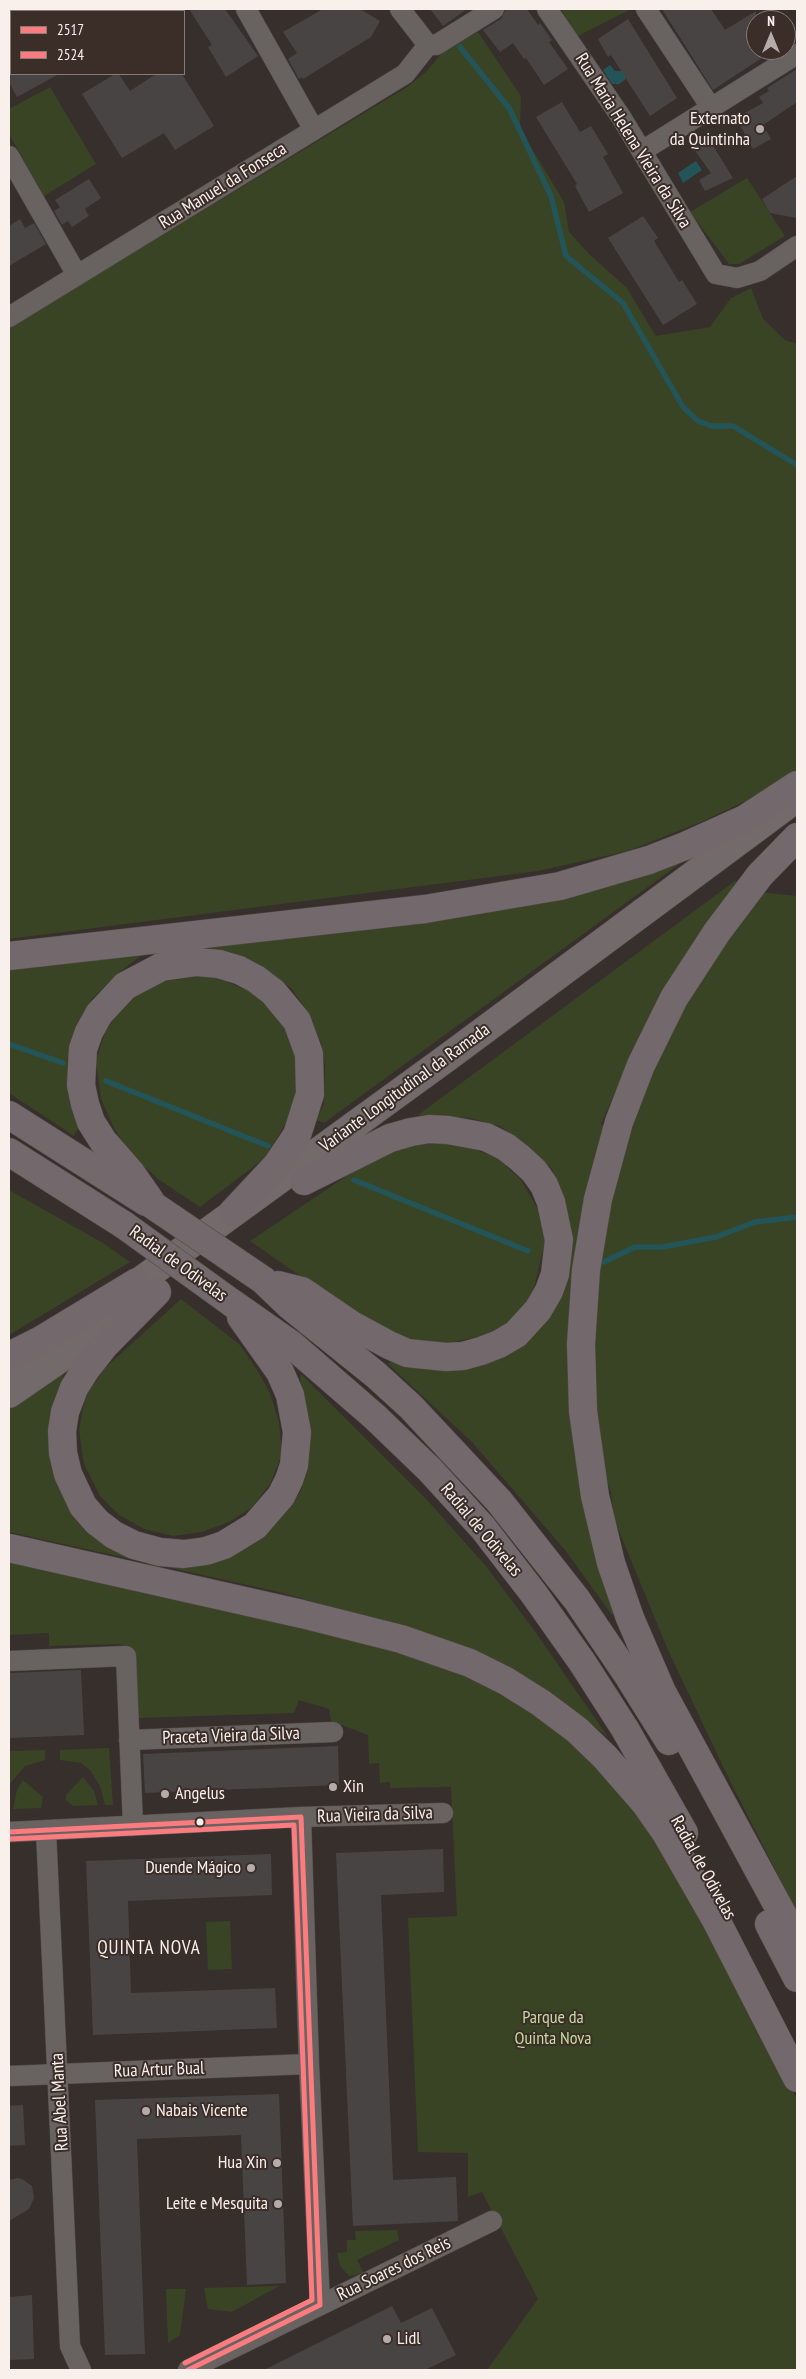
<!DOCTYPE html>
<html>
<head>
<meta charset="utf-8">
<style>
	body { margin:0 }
	#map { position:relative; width:806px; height:2379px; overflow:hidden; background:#372f2c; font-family:"PT Sans Narrow",sans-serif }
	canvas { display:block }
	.frame { position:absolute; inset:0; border:10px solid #f9f0ec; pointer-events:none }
	.legend { position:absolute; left:10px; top:10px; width:175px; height:65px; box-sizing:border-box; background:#3b2d28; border:1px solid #877b76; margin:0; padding:6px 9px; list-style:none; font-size:15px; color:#f9f0ec }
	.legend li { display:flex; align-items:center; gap:10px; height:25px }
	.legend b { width:25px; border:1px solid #877b76 }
	.north { position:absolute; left:746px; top:10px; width:50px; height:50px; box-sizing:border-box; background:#3b2d28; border:1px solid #877b76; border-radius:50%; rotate:0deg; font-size:14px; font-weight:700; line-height:20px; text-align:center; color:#f9f0ec }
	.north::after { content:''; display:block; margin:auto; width:18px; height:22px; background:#b5aca9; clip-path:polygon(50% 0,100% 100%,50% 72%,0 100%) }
</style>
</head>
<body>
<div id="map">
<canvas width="806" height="2379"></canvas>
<div class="frame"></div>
<ul class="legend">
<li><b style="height:6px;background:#fc7b7f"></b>2517</li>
<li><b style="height:6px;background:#fc7b7f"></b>2524</li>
</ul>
<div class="north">N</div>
</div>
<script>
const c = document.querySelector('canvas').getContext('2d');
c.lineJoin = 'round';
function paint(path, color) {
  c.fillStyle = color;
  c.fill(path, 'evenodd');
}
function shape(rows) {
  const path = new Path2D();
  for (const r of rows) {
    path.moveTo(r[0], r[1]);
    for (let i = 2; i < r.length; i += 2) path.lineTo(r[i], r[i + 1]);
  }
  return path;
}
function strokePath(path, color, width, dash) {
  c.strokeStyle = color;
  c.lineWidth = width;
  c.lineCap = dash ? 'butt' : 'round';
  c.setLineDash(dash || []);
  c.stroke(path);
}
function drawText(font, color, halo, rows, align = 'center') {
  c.font = font + ' "PT Sans Narrow",sans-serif';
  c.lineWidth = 4;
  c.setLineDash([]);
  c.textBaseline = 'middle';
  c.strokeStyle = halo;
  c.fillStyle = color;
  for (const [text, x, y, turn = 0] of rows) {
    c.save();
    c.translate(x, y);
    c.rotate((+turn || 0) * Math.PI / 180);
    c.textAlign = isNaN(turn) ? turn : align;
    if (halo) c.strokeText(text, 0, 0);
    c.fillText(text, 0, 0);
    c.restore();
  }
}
paint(shape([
	[561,9,631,9,576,37],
	[478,32,521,96,520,129,564,202,569,232,589,254,626,287,656,336,710,327,731,298,751,288,763,319,785,340,797,344,797,770,750,799,701,822,628,851,538,871,9,939,9,328,407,87,426,72,442,53],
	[50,87,96,164,44,196,9,134,9,109],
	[747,178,785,236,739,264,729,264,690,212],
	[682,862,324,1123,316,1120,324,1104,325,1065,321,1043,307,1011,292,989,261,965,228,951,203,947,172,947,139,957,116,975,92,999,69,1047,70,1100,79,1127,74,1136,9,1093,9,963],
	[735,881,739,882,681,962,647,1021,601,1124,605,1126,574,1273,616,1612,612,1615,565,1550,472,1442,388,1364,392,1360,416,1368,434,1370,487,1364,534,1333,564,1200,552,1169,526,1144,500,1126,470,1118,418,1115],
	[759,892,797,896,797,1912,729,1779,668,1650,614,1519,611,1492,601,1462,594,1409,594,1340,602,1244,610,1200,641,1100,665,1038,707,968],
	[211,975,251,992,275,1009,295,1046,299,1073,293,1111,265,1158,200,1207,158,1179,128,1152,114,1128,101,1099,96,1061,105,1032,130,996,165,981],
	[445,1141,470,1147,499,1159,521,1180,538,1209,545,1242,533,1292,514,1320,481,1336,444,1344,406,1338,369,1324,250,1241,363,1165,403,1147],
	[9,1190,103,1243,130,1262,9,1335],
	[181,1299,239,1344,256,1368,270,1393,279,1422,282,1454,270,1484,251,1508,229,1522,202,1532,173,1536,144,1529,119,1515,100,1496,84,1464,79,1430,85,1397,105,1368],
	[64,1372,53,1421,107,1540,242,1548,263,1538,289,1509,301,1491,308,1468,310,1423,300,1379,301,1374,428,1501,485,1565,534,1630,608,1737,541,1686,483,1654,438,1637,279,1592,9,1532,9,1403],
	[9,1559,371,1640,485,1683,540,1714,581,1750,645,1821,680,1877,797,2099,797,2370,487,2370,538,2299,482,2192,468,2197,468,2153,418,2152,408,1918,457,1916,451,1787,390,1788,390,1782,380,1783,379,1763,369,1764,368,1735,331,1721,329,1709,299,1700,294,1713,139,1718,135,1709,137,1665,125,1646,119,1644,49,1646,49,1633,9,1635],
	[109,1748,113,1805,105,1805,100,1786,90,1770,81,1763,60,1760,60,1750],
	[45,1750,45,1760,25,1766,9,1785,9,1751],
	[83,1777,94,1791,98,1805,73,1806,66,1800,66,1795],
	[23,1780,43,1797,41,1808,13,1809,17,1790],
	[230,1921,232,1969,208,1970,206,1922],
	[397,2230,399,2240,357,2260,364,2273,349,2276,340,2266,337,2253,347,2252,347,2240,356,2240,355,2231],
	[279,2286,232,2312,208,2309,204,2288],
	[166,2289,186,2289,180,2335,168,2343]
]), '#394425');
paint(shape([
	[610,65,615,71,623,71,626,79,619,84,612,84,603,70],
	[696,161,702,170,683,183,678,173]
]), '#235457');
strokePath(shape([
	[460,47,509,108,551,196,566,256,623,303,683,407,698,421,712,426,733,426,797,465],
	[9,1044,63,1063],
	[106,1081,268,1146],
	[354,1180,528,1251],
	[604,1262,635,1247,662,1247,716,1237,755,1222,797,1217]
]), '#235457', 5.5);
paint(shape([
	[189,9,225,9,258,56,226,77,208,47,212,45],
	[323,9,360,9,380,21,371,37,303,79,302,77,299,79,288,59,297,53,283,32],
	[430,9,472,9,467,9,443,26],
	[506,9,527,9,538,25,540,23,552,40,549,42,568,69,544,85,526,58,524,59,513,43,500,52,483,30,501,19],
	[662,9,711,9,725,30,756,11,756,50,774,50,713,90],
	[628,19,677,98,650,116,611,55,608,57,598,39],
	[797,69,797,102,763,125,771,139,753,149,736,118,763,103,759,97,769,91,767,88],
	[9,74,59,74,17,97,9,82],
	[115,74,119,74,130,91,156,74,182,74,214,126,175,150,164,133,122,158,82,94],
	[562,102,580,132,591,126,608,154,603,157,623,193,589,212,575,186,577,184,536,117],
	[707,136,733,178,705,191,699,180,711,173,691,145],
	[797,176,797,218,770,213,762,199],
	[89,179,101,198,85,209,89,216,72,227,68,221,62,225,54,211,60,207,55,200],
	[643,216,658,238,654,241,679,282,682,280,697,304,663,325,608,238],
	[20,219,25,228,34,223,46,244,9,266,9,226],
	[81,1670,84,1735,10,1738,9,1673],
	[338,1746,339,1785,145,1793,143,1754],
	[443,1849,444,1892,381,1895,393,2180,456,2177,458,2221,353,2226,336,1853],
	[271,1854,272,1895,128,1901,131,1993,275,1988,277,2028,93,2035,86,1861],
	[279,2094,286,2283,247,2285,241,2135,137,2139,145,2354,105,2355,95,2100],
	[23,2105,25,2145,9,2146,9,2106],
	[17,2178,22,2179,32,2186,34,2198,29,2209,9,2221,9,2180],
	[32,2295,34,2359,9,2360,9,2297],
	[392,2306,401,2323,432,2308,456,2355,425,2370,264,2370]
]), '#494444');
const street = shape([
	[246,9,314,130],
	[400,9,428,45],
	[547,9,621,117,716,274,737,278,760,271,797,246],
	[646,9,712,109],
	[428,45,436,45,494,9],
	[642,151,797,54],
	[9,156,77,275],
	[9,317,405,74,428,45],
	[9,1661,126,1656,133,1826],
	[129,1740,333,1732],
	[301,1817,309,2064,320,2305],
	[46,1831,70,2346,81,2370],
	[9,1832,301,1817,443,1813],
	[9,2076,309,2064],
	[188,2370,492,2221]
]);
const primary = shape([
	[118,1297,448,1057,786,806],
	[9,1375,60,1341],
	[9,1394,125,1314]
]);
const highway = shape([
	[797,837,760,875,717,932,674,998,641,1065,619,1122,598,1199,586,1270,581,1344,583,1411,595,1496,611,1563,630,1618,662,1692,797,1941],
	[9,956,425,909,560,886,649,860,685,846,745,819,797,785],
	[9,1115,146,1202],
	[9,1152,124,1225],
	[154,1206,131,1173,103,1141,91,1122,85,1104,81,1085,83,1049,89,1032,99,1014,125,986,161,967,197,962,219,964,239,970,256,979,273,992,297,1021,309,1054,310,1094,297,1135,277,1165,233,1212],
	[263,1280,289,1305,376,1375,411,1407,499,1501,577,1600,629,1677,669,1741],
	[278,1285,302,1291,352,1325,389,1345,407,1353,446,1357,463,1356,481,1351,499,1344,516,1334,538,1310,549,1291,555,1274,559,1240,551,1202,544,1185,534,1171,520,1158,506,1147,486,1137,448,1130,429,1129,411,1132,390,1138,304,1181],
	[157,1292,104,1346,86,1369,74,1388,65,1412,62,1431,63,1453,68,1474,83,1506,97,1522,114,1535,134,1545,160,1552,184,1554,206,1551,224,1545,255,1526,281,1496,289,1480,294,1465,297,1432,290,1395,280,1372,241,1317],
	[232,1303,292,1345,375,1417,430,1470,483,1528,534,1594,582,1662,625,1729,684,1833],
	[9,1356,41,1340,137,1282],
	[9,1548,302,1614,401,1639,470,1663,506,1681,541,1703,577,1730,605,1757,645,1803,666,1833,716,1920,797,2078],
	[769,1924,797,1978]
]);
strokePath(street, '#524b49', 21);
strokePath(primary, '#524b49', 29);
strokePath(highway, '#524b49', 29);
strokePath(street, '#686260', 20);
strokePath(primary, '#736a6b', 28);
strokePath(highway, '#73686b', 28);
const highwayBridge = shape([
	[154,1206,263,1280],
	[124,1225,232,1303]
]);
strokePath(highwayBridge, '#524b49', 29, []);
strokePath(highwayBridge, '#73686b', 28);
strokePath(shape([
	[9,1832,301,1817,320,2305,188,2370]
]), '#fc7b7f', 5);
strokePath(shape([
	[9,1839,294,1825,312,2300,185,2363]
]), '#fc7b7f', 5);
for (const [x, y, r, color] of [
	[760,129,5,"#b5aca9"],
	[333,1787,5,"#b5aca9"],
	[165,1794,5,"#b5aca9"],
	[200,1822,4.5,"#f9f0ec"],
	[251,1868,5,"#b5aca9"],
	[146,2111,5,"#b5aca9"],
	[277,2163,5,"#b5aca9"],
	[278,2204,5,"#b5aca9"],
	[387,2339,5,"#b5aca9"]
]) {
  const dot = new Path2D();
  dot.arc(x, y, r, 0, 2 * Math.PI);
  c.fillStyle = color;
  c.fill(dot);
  strokePath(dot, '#3b2d28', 2);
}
drawText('18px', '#f9f0ec', '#3b2d28', [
	["Externato",750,119],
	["da Quintinha",750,140],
	["Xin",343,1787,"left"],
	["Angelus",175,1794,"left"],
	["Duende Mágico",241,1868],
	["Nabais Vicente",156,2111,"left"],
	["Hua Xin",267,2163],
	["Leite e Mesquita",268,2204],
	["Lidl",397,2339,"left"]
], 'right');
drawText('18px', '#f9f0ec', '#3b2d28', [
	["Rua Maria Helena Vieira da Silva",633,141,58],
	["Rua Manuel da Fonseca",223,186,-32],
	["Variante Longitudinal da Ramada",405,1088,-36],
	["Radial de Odivelas",178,1264,36],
	["Radial de Odivelas",481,1530,50],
	["Praceta Vieira da Silva",231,1736,-2],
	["Rua Vieira da Silva",375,1815,-2],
	["Radial de Odivelas",703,1868,61],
	["Rua Artur Bual",159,2070,-2],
	["Rua Abel Manta",60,2102,-93],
	["Rua Soares dos Reis",394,2269,-26]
]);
drawText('18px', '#c3dc9d', '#3b2d28', [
	["Parque da",553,2018],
	["Quinta Nova",553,2039]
]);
c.letterSpacing = '1px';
drawText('19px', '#f9f0ec', '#3b2d28', [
	["QUINTA NOVA",149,1949]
]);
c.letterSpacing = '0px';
</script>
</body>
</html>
